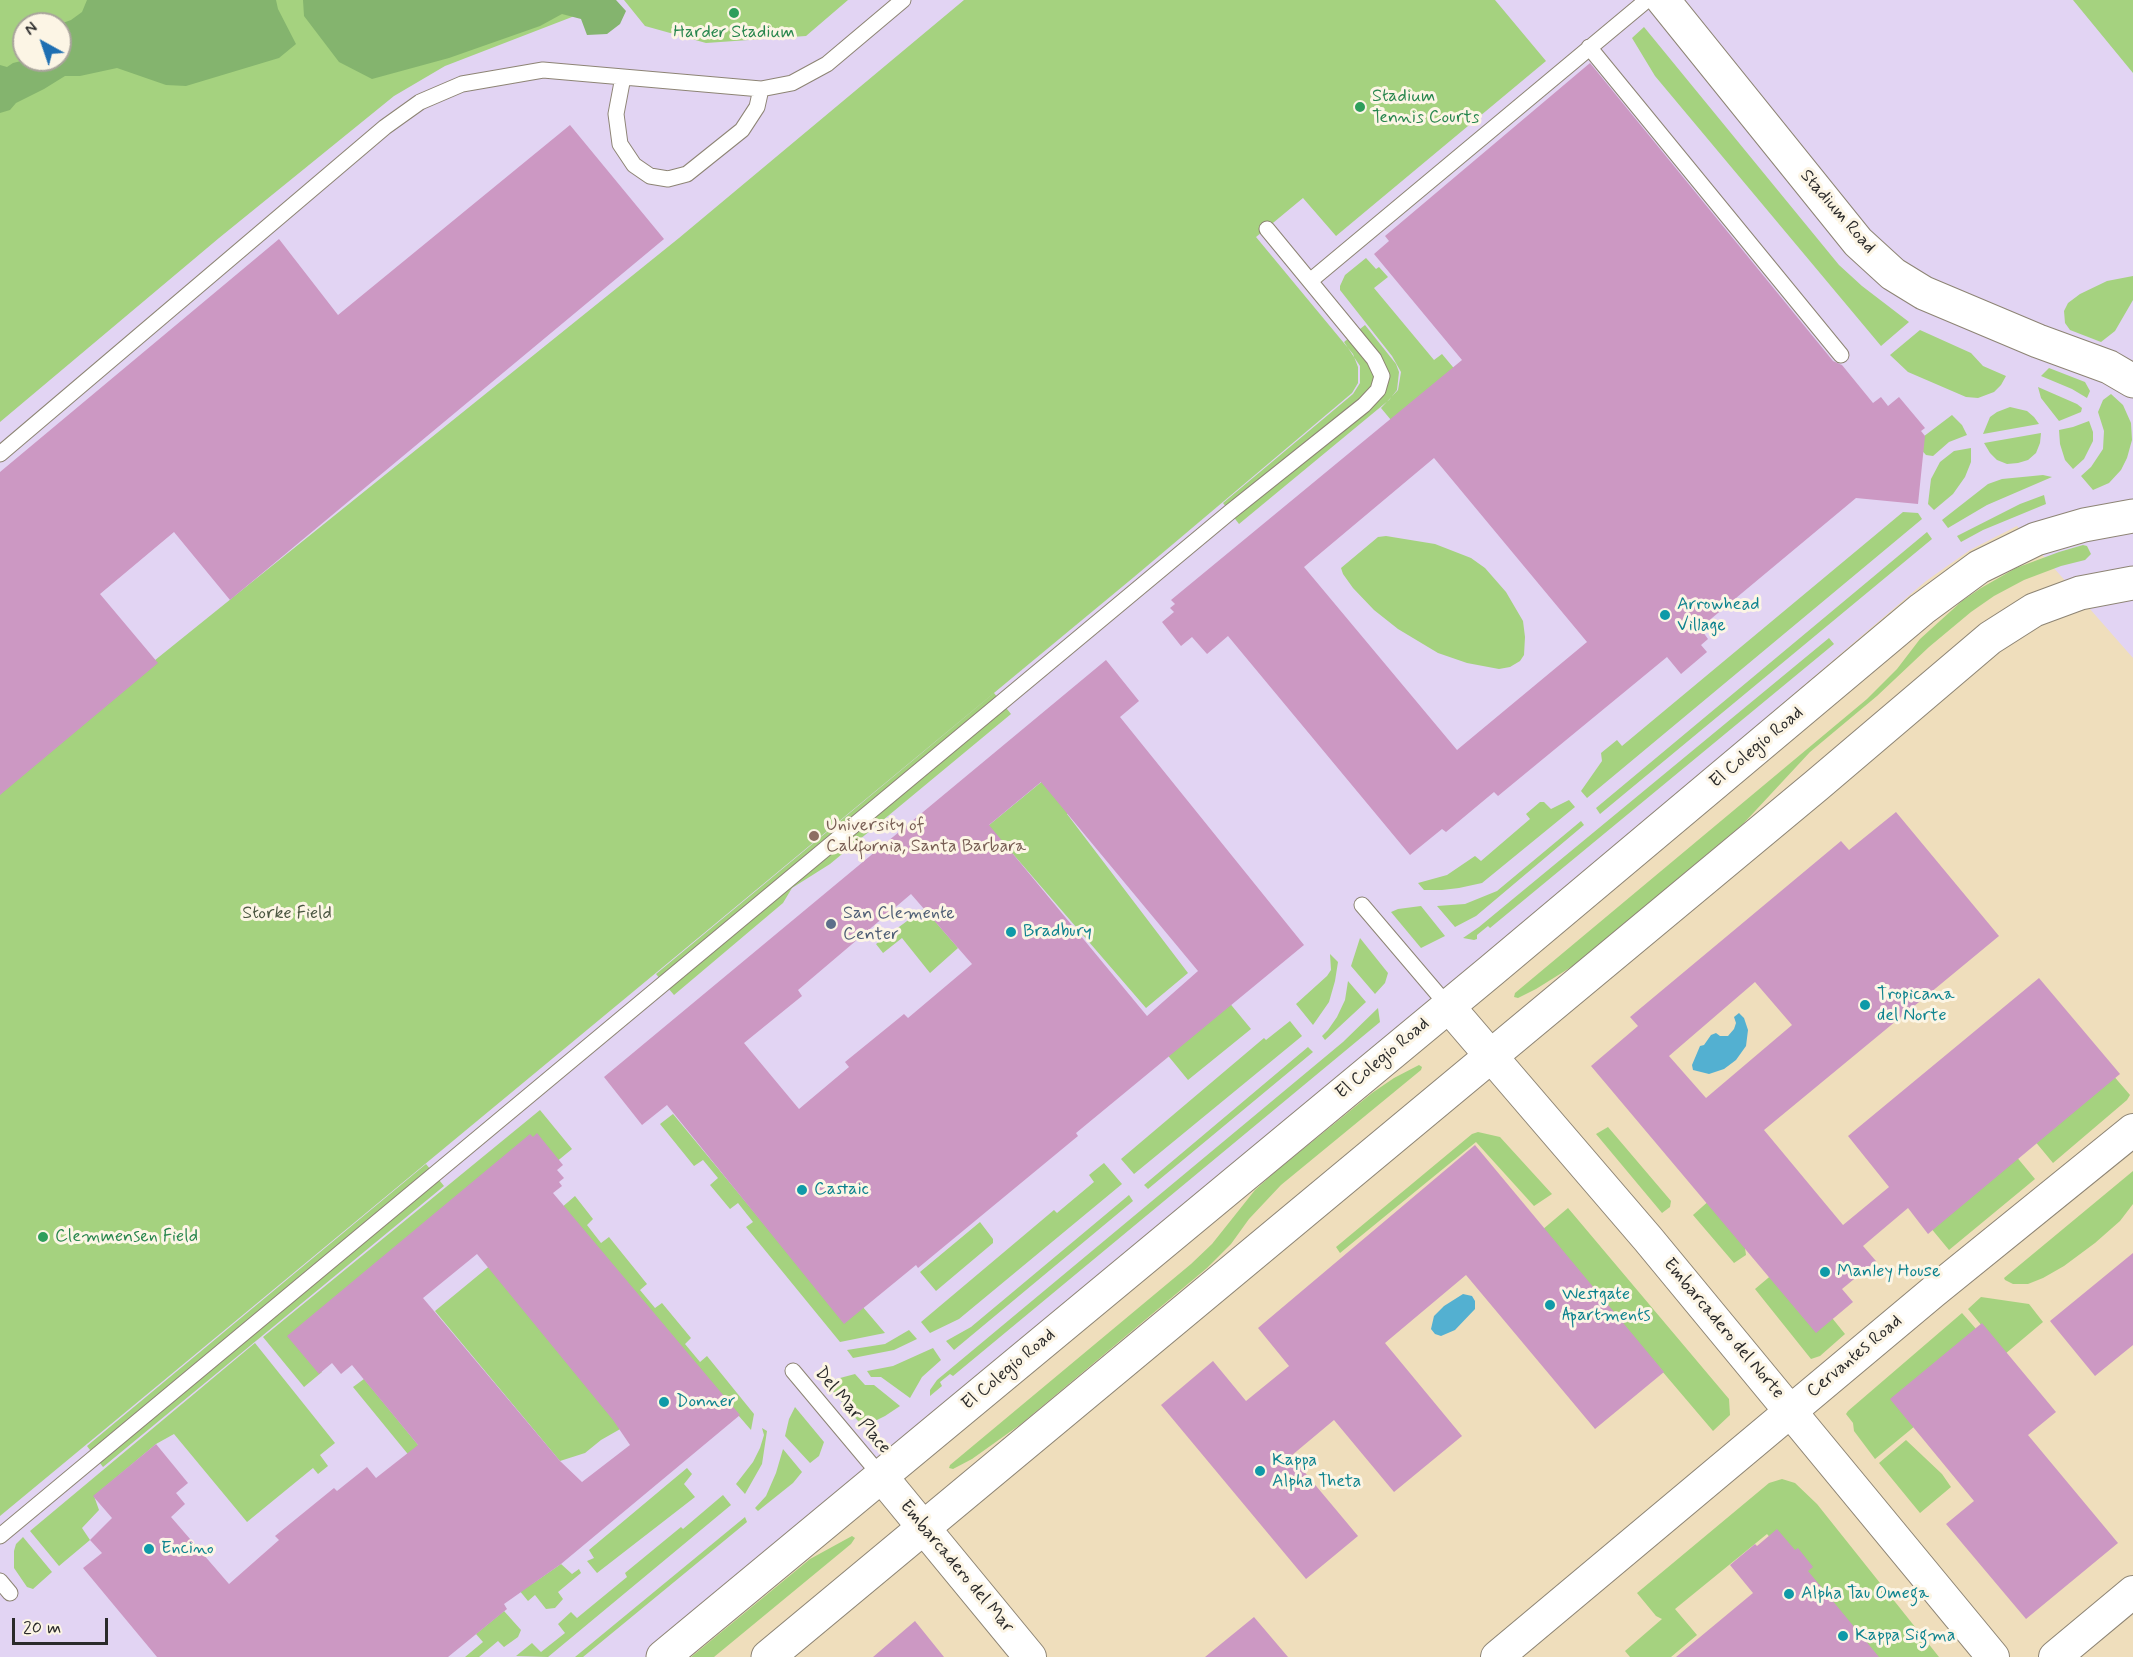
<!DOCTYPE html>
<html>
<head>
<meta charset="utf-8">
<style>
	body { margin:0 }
	#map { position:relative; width:2133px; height:1657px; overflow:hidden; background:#efdebc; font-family:Mynerve,sans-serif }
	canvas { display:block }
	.north { position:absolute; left:12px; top:12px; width:60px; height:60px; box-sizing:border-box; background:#fcf5e5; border:2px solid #a8a49b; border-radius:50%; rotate:320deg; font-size:16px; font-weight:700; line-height:24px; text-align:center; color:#2b2b2b }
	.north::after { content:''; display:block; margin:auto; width:21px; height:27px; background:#1f6fb2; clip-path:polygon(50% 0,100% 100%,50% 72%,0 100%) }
	.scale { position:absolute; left:12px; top:1618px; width:96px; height:27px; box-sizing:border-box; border:3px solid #2b2b2b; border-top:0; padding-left:8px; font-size:18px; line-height:21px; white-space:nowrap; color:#2b2b2b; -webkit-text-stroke:4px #fcf5e5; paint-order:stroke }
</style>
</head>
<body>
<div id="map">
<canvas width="2133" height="1657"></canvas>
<div class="north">N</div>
<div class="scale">20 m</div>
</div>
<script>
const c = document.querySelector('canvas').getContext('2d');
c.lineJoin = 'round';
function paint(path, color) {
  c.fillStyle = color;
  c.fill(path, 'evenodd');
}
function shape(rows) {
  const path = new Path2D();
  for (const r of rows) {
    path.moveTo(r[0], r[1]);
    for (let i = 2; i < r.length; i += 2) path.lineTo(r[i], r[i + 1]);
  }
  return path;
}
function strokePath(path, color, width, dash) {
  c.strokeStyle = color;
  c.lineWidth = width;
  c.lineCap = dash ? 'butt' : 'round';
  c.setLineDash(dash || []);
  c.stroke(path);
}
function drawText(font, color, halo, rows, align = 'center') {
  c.font = font + ' Mynerve,sans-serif';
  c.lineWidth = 6;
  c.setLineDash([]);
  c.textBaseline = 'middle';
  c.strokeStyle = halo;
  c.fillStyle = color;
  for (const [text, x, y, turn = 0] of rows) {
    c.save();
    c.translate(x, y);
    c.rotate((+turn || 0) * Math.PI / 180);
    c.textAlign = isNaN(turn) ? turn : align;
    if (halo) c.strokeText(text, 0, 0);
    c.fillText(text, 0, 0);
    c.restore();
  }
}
paint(shape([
	[0,0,2133,0,2133,658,2017,526,1970,550,1926,581,1418,1015,654,1657,0,1657],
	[24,24,60,24,60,60,24,60]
]), '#e2d4f3');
paint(shape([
	[0,0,616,0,445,66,394,96,219,238,0,422],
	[24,24,60,24,60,60,24,60],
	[624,0,848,0,806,36,706,43,645,26],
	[964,0,1495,0,1546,61,1336,236,1303,198,1256,237,1353,354,1358,367,1358,383,1352,393,1134,577,0,1516,0,785,679,238],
	[2073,0,2133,0,2133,73],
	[1644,27,1839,265,1862,286,1909,322,1881,346,1655,76,1632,38],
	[1366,258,1376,269,1379,267,1388,277,1374,288,1434,360,1442,354,1488,409,1391,420,1381,408,1398,390,1401,372,1392,356,1340,290,1340,286,1345,275],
	[2133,276,2133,300,2115,331,2101,342,2070,330,2065,323,2064,311,2068,303,2080,294,2107,281],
	[1365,325,1396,364,1399,372,1397,390,1389,400,1239,524,1223,503,1353,394,1360,383,1360,366,1344,342],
	[1920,330,1971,353,1983,366,2006,376,2001,385,1994,392,1978,398,1966,397,1908,372,1890,355],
	[2049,368,2085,382,2090,391,2087,398,2072,389,2041,376],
	[2038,387,2077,404,2082,408,2081,412,2059,421,2041,398],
	[2111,394,2123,405,2131,423,2132,440,2127,458,2121,470,2109,483,2093,490,2081,476,2091,467,2103,449,2104,431,2098,412,2103,400],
	[2010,407,2027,411,2034,417,2039,424,1983,434,1990,417,1997,412],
	[1952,415,1962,425,1967,435,1949,442,1933,456,1926,455,1915,443],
	[2089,421,2093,432,2093,441,2084,459,2073,469,2065,460,2060,444,2059,430,2073,427],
	[2041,433,2040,443,2036,453,2028,460,2018,463,2007,464,1997,460,1990,453,1984,443],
	[1971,448,1971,462,1965,477,1953,494,1934,510,1928,504,1931,479,1940,462,1954,451],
	[2043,475,2052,477,1987,505,1948,528,1942,520,1988,484,2002,479],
	[2044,495,2046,504,1983,530,1961,542,1957,536,2020,504],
	[1903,512,1918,513,1922,519,1587,798,1581,791,1602,761,1601,753,1617,740,1622,746],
	[1927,532,1932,539,1600,814,1596,808],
	[1386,536,1435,544,1471,558,1485,568,1506,592,1523,621,1525,637,1524,655,1520,661,1510,667,1499,669,1467,663,1438,653,1398,629,1374,610,1353,588,1343,574,1341,568,1378,537],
	[2083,545,2087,546,2091,554,2085,560,2061,566,2024,580,1994,596,1971,612,1929,647,1877,696,1810,752,1743,824,1576,964,1536,989,1518,998,1514,997,1515,993,1867,699,1897,669,1920,639,1962,601,1981,588,2016,568,2059,552],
	[1829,638,1834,644,1490,928,1488,926,1477,935,1477,939,1474,940,1463,938,1479,927],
	[994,693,1011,714,830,864,792,888,783,903,674,995,656,974],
	[1073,756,1101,786,1067,814,1188,973,1146,1008,1013,854,960,849],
	[1569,800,1575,807,1482,883,1459,888,1442,890,1424,890,1418,883,1447,875,1475,856,1481,861,1530,819,1526,814,1540,802,1544,802,1551,809],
	[1581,821,1584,825,1476,916,1455,927,1437,906,1465,904,1497,891],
	[930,904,933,919,958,948,930,973,902,938,883,953,876,944],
	[1421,906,1445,936,1421,948,1391,912,1398,909],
	[1360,938,1388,973,1385,983,1375,994,1351,966],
	[1330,954,1338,962,1335,981,1329,1002,1313,1025,1296,1004,1327,976,1331,970],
	[1348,981,1366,1002,1325,1040,1322,1036,1328,1030,1337,1017,1345,1000],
	[1218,989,1251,1029,1188,1080,1156,1041],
	[1378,1008,1380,1022,953,1376,950,1374,940,1382,942,1386,930,1396,930,1390,937,1380,1343,1042],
	[1290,1021,1302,1036,1134,1174,1121,1159,1264,1038,1266,1040],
	[1308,1047,1313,1052,1148,1189,1144,1185],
	[1419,1065,1422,1067,1421,1070,1281,1185,1249,1219,1231,1244,1207,1268,1021,1424,972,1459,953,1469,949,1468,950,1465,1191,1264,1212,1244,1255,1190,1275,1172,1372,1093,1394,1078],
	[2112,1074,2130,1095,2127,1100,2053,1163,2034,1140],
	[540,1110,572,1149,555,1163,291,1334,322,1372,304,1387,263,1337],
	[673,1114,844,1321,862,1306,885,1333,840,1342,746,1227,753,1222,738,1203,730,1209,710,1185,718,1178,703,1160,694,1166,660,1124],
	[1608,1127,1671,1201,1670,1207,1662,1213,1596,1134],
	[1478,1132,1500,1137,1552,1194,1534,1206,1476,1142,1340,1253,1336,1247,1472,1134],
	[2015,1155,2035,1179,1949,1250,1930,1227],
	[1104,1163,1122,1184,959,1319,930,1333,921,1322,1054,1210,1057,1213,1094,1182,1089,1175],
	[426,1164,444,1186,103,1467,87,1446],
	[2133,1171,2133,1204,2120,1221,2095,1243,2064,1266,2043,1278,2028,1284,2013,1284,2005,1280,2004,1278],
	[1129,1195,1133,1201,954,1350,946,1341,971,1327],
	[575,1196,593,1219,587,1225,601,1243,609,1237,647,1284,640,1290,655,1308,662,1303,691,1338,685,1344,700,1362,707,1356,754,1414,751,1430,560,1209],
	[1711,1199,1744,1241,1746,1255,1734,1263,1693,1215],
	[1568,1208,1729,1399,1730,1415,1713,1431,1542,1230],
	[980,1222,993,1239,993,1243,936,1291,920,1272],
	[498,1259,657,1408,601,1440,585,1453,560,1461,435,1311],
	[1787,1262,1845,1334,1820,1356,1811,1359,1755,1289],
	[1981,1297,2029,1304,2043,1322,2005,1354,1968,1309],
	[1962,1313,1977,1330,1915,1426,1875,1459,1854,1431,1853,1423,1846,1414,1848,1411],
	[909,1330,917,1339,894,1350,853,1358,847,1350,885,1344],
	[255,1343,335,1443,320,1455,328,1466,318,1474,313,1468,247,1522,174,1434,156,1444,94,1496,99,1510,82,1528,90,1540,59,1566,30,1531],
	[933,1348,941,1360,922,1377,910,1398,881,1377,871,1377,867,1371,893,1366],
	[855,1374,865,1385,874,1385,900,1406,885,1416,865,1426,858,1421,825,1382],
	[364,1379,532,1584,561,1564,572,1574,579,1569,581,1573,558,1592,563,1599,555,1608,546,1609,535,1595,528,1601,353,1387],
	[795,1407,824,1442,819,1456,810,1463,785,1436,789,1419],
	[762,1428,767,1431,762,1464,745,1494,736,1484,753,1462,760,1448,764,1435],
	[1906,1440,1942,1474,1951,1487,1920,1513,1879,1463],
	[783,1449,802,1472,793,1483,758,1511,755,1508,766,1496,776,1473],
	[687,1468,692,1474,684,1484,695,1497,597,1573,587,1561,594,1558,589,1550],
	[1782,1479,1795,1483,1817,1504,1939,1657,1871,1657,1834,1610,1767,1534,1675,1609,1697,1635,1671,1657,1630,1657,1625,1651,1662,1619,1656,1616,1637,1593,1769,1483],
	[723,1495,731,1505,548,1657,516,1656,532,1643,541,1652,565,1633,558,1624,571,1612,577,1618,627,1577,625,1573,681,1527,683,1529],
	[745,1517,747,1522,583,1657,575,1657],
	[852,1536,855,1538,851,1544,714,1657,691,1657,810,1559],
	[23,1537,52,1572,33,1589,27,1587,14,1568,14,1551,16,1544],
	[504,1611,521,1630,518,1637,504,1647,498,1641,479,1657,465,1657,483,1642,476,1634]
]), '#a5d27f');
paint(shape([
	[87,0,276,0,278,9,296,44,279,58,186,86,166,85,117,68,80,76,65,76,44,89,16,103,10,110,0,113,0,65,7,67,13,63,25,60,60,60,60,24,71,20,82,12],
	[303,0,616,0,626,11,620,24,607,34,587,35,581,19,562,14,540,26,449,58,372,79,339,62,304,16]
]), '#84b46e');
paint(shape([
	[1739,1013,1744,1018,1748,1030,1746,1046,1736,1060,1724,1069,1709,1074,1693,1070,1692,1065,1700,1046,1704,1045,1711,1035,1716,1033,1720,1036,1728,1036,1734,1029,1736,1023,1734,1017],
	[1463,1294,1472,1296,1475,1301,1475,1309,1455,1330,1441,1336,1435,1334,1431,1329,1434,1316,1444,1306]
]), '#53b0d1');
paint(shape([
	[1590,63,1833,361,1842,365,1873,403,1881,397,1888,406,1899,397,1925,428,1921,431,1925,436,1918,504,1856,498,1700,628,1708,639,1701,645,1707,652,1681,674,1667,657,1498,796,1494,792,1446,832,1442,829,1410,855,1228,636,1207,654,1192,637,1181,646,1162,622,1174,612,1170,608,1175,604,1171,600,1462,360,1374,254,1389,241,1385,236],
	[1434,458,1587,642,1457,750,1304,567],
	[570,125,664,239,230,600,174,532,100,594,158,663,0,795,0,472,279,239,338,315],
	[1106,660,1139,701,1120,717,1304,945,1076,1133,1078,1136,918,1268,916,1265,844,1324,667,1105,642,1125,604,1077],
	[1041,782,1198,971,1147,1016,989,825],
	[911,894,972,964,908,1018,904,1014,845,1062,849,1067,799,1109,744,1043,802,996,798,990],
	[1896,812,1999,936,1764,1130,1843,1225,1889,1187,1848,1136,2039,978,2120,1074,1928,1234,1908,1208,1863,1246,1876,1261,1842,1289,1853,1302,1816,1333,1591,1066,1638,1026,1630,1017,1841,841,1849,850],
	[1755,982,1792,1025,1706,1098,1669,1056],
	[537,1133,563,1165,557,1170,564,1178,559,1182,562,1186,553,1193,740,1415,561,1564,504,1604,507,1609,448,1657,157,1657,83,1568,102,1553,90,1540,112,1518,93,1496,156,1444,188,1483,176,1493,185,1504,171,1517,229,1584,279,1540,275,1536,334,1488,337,1491,367,1467,376,1478,418,1445,352,1365,341,1374,332,1363,319,1374,287,1336,530,1134,533,1137],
	[477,1254,613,1420,630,1445,582,1482,560,1461,423,1298],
	[1475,1145,1664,1372,1595,1429,1466,1275,1385,1343,1462,1436,1394,1492,1334,1420,1291,1456,1358,1536,1306,1579,1161,1405,1213,1361,1246,1401,1289,1366,1258,1328],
	[2133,1253,2133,1345,2095,1376,2050,1321],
	[1982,1323,2056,1412,2028,1435,2118,1543,2026,1619,1946,1524,1974,1501,1890,1399],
	[1777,1529,1795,1550,1798,1548,1813,1567,1808,1571,1879,1657,1676,1657,1753,1593,1730,1565,1755,1544,1757,1546],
	[1254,1617,1288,1657,1205,1657],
	[915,1621,944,1657,873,1657]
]), '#cc98c3');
const lane = shape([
	[1589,47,1841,355],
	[623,77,616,114,620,144,634,165,650,176,668,179,687,174,742,130,757,107,761,89],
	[1310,281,1647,0],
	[0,454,385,127,420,102,462,84,543,70,761,89,792,83,827,64,903,0],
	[1362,905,1448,1006],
	[793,1371,881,1476],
	[0,1536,1230,512,1364,405,1378,390,1382,376,1374,359,1267,229],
	[0,1581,10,1593]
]);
const street = shape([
	[1448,1006,1648,1239,1993,1657],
	[881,1476,1030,1657],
	[1497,1657,1933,1292,2133,1130],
	[2055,1657,2133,1592]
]);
const secondary = shape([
	[1663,0,1858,242,1893,274,1924,293,2038,341,2109,367,2133,381],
	[663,1657,1492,970,1922,609,1979,567,2036,539,2084,525,2133,516],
	[768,1657,1817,785,1990,638,2034,610,2080,593,2133,583]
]);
strokePath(lane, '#8d8474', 17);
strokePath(street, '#8d8474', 34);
strokePath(secondary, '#8d8474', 35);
strokePath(lane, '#fff', 15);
strokePath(street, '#fff', 32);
strokePath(secondary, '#fff', 33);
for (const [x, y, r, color] of [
	[734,13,6,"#2e9e5b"],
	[1360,107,6,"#2e9e5b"],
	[1665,615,6,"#0f9aa8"],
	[814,836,6,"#8d6e63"],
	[831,924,6,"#5c6f8a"],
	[1011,932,6,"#0f9aa8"],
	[1865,1005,6,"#0f9aa8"],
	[802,1190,6,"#0f9aa8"],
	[43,1237,6,"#2e9e5b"],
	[1825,1272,6,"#0f9aa8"],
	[1550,1305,6,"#0f9aa8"],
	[664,1402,6,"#0f9aa8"],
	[1260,1471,6,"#0f9aa8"],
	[149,1549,6,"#0f9aa8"],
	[1789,1594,6,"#0f9aa8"],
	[1843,1636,6,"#0f9aa8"]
]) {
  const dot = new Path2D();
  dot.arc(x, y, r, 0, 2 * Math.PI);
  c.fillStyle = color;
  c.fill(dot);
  strokePath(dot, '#fcf5e5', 2);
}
drawText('18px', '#27864d', '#fcf5e5', [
	["Harder Stadium",734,33,"center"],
	["Stadium",1372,97],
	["Tennis Courts",1372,118],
	["Clemmensen Field",55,1237]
], 'left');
drawText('18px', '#2b2b2b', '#fcf5e5', [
	["Stadium Road",1837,212,49],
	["El Colegio Road",1757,748,-40],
	["El Colegio Road",1383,1059,-40],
	["Embarcadero del Norte",1723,1329,50],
	["Cervantes Road",1855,1357,-40],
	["El Colegio Road",1009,1370,-40],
	["Del Mar Place",852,1411,50],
	["Embarcadero del Mar",956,1567,50]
]);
drawText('18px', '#0d838f', '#fcf5e5', [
	["Arrowhead",1677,605],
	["Village",1677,626],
	["Bradbury",1023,932],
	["Tropicana",1877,995],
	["del Norte",1877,1016],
	["Castaic",814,1190],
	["Manley House",1837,1272],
	["Westgate",1562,1295],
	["Apartments",1562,1316],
	["Donner",676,1402],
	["Kappa",1272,1461],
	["Alpha Theta",1272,1482],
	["Encino",161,1549],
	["Alpha Tau Omega",1801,1594],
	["Kappa Sigma",1855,1636]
], 'left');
drawText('18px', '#785e54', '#fcf5e5', [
	["University of",826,826],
	["California, Santa Barbara",826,847]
], 'left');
drawText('18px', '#4a5540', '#fcf5e5', [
	["Storke Field",287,914]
]);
drawText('18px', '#4e5e75', '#fcf5e5', [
	["San Clemente",843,914],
	["Center",843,935]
], 'left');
</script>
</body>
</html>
